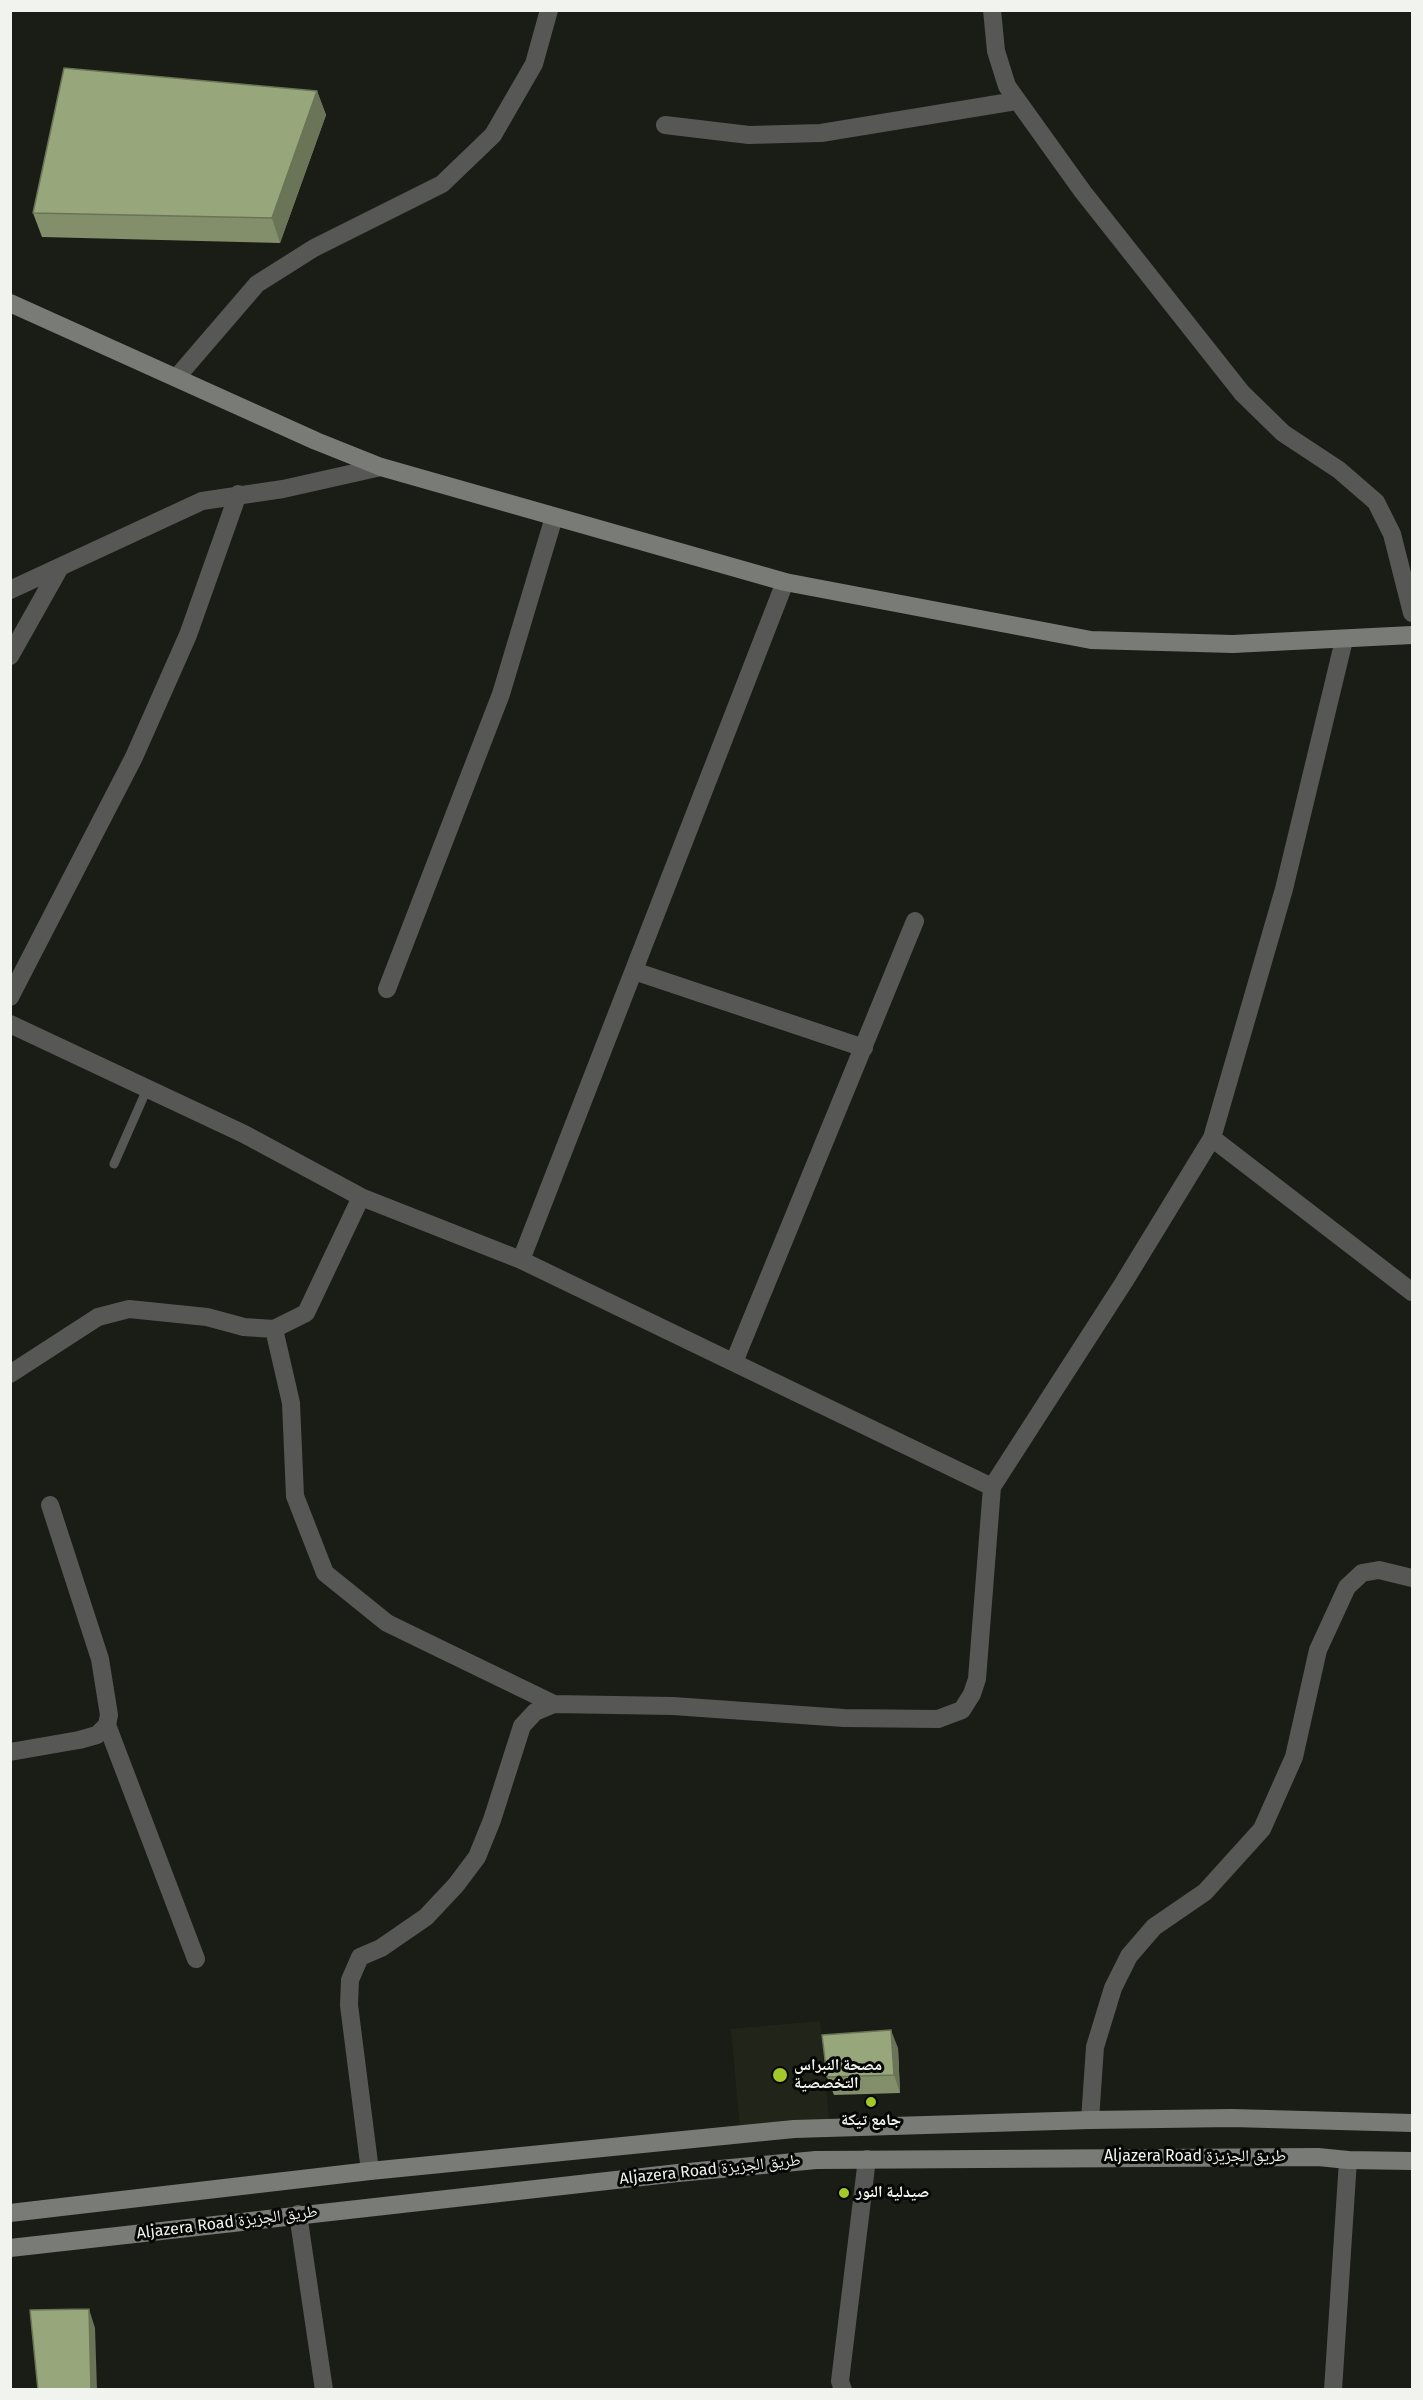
<!DOCTYPE html>
<html>
<head>
<meta charset="utf-8">
<style>
	body { margin:0 }
	#map { position:relative; width:1423px; height:2400px; overflow:hidden; background:#1a1c16; font-family:"Fira Sans",sans-serif }
	canvas { display:block }
	.frame { position:absolute; inset:0; border:12px solid #f1f3ee; pointer-events:none }
</style>
</head>
<body>
<div id="map">
<canvas width="1423" height="2400"></canvas>
<div class="frame"></div>
</div>
<script>
const c = document.querySelector('canvas').getContext('2d');
c.lineJoin = 'round';
function paint(path, color) {
  c.fillStyle = color;
  c.fill(path, 'evenodd');
}
function shape(rows) {
  const path = new Path2D();
  for (const r of rows) {
    path.moveTo(r[0], r[1]);
    for (let i = 2; i < r.length; i += 2) path.lineTo(r[i], r[i + 1]);
  }
  return path;
}
function strokePath(path, color, width, dash) {
  c.strokeStyle = color;
  c.lineWidth = width;
  c.lineCap = dash ? 'butt' : 'round';
  c.setLineDash(dash || []);
  c.stroke(path);
}
function drawText(font, color, halo, rows, align = 'center') {
  c.font = font + ' "Fira Sans","Noto Naskh Arabic",sans-serif';
  c.lineWidth = 6;
  c.setLineDash([]);
  c.textBaseline = 'middle';
  c.strokeStyle = halo;
  c.fillStyle = color;
  for (const [text, x, y, turn = 0] of rows) {
    c.save();
    c.translate(x, y);
    c.rotate((+turn || 0) * Math.PI / 180);
    c.textAlign = isNaN(turn) ? turn : align;
    if (halo) c.strokeText(text, 0, 0);
    c.fillText(text, 0, 0);
    c.restore();
  }
}
paint(shape([
	[820,2021,829,2120,740,2129,731,2029]
]), '#212519');
strokePath(shape([
	[114,1164,147,1089]
]), '#575855', 9);
strokePath(shape([
	[992,10,996,51,1007,86,1083,192,1242,393,1283,433,1339,470,1376,502,1392,534,1412,613],
	[665,125,749,135,821,133,1016,101],
	[177,377,257,284,314,248,442,184,493,135,534,64,549,10],
	[10,590,202,501,283,489,381,467],
	[10,656,59,569],
	[634,971,864,1048],
	[387,989,501,694,554,517],
	[10,997,134,757,188,635,238,494],
	[10,1024,244,1134,361,1197,521,1260,992,1487],
	[1212,1138,1412,1292],
	[521,1260,785,582],
	[274,1329,291,1403,295,1496,325,1573,387,1623,554,1704],
	[734,1362,915,921],
	[10,1374,98,1317,129,1309,207,1317,244,1327,274,1329,306,1313,361,1197],
	[50,1505,100,1659,109,1715,107,1725,196,1959],
	[10,1752,79,1740,97,1735,107,1725],
	[1090,2120,1095,2047,1113,1988,1129,1956,1154,1927,1205,1892,1262,1829,1294,1757,1318,1650,1347,1587,1362,1573,1379,1570,1412,1578],
	[370,2171,349,2005,350,1980,360,1957,381,1948,426,1917,456,1885,477,1857,492,1820,522,1726,535,1712,554,1704,673,1706,844,1718,938,1719,962,1710,972,1694,977,1679,992,1487,1124,1282,1212,1138,1284,889,1344,640],
	[298,2214,324,2390],
	[843,2390,840,2381,867,2159],
	[1333,2390,1348,2160]
]), '#575855', 18);
strokePath(shape([
	[10,303,316,441,381,467,785,582,1091,640,1233,644,1412,635],
	[10,2213,370,2171,794,2129,1090,2120,1232,2118,1412,2123],
	[10,2248,678,2173,816,2160,1318,2157,1348,2160,1412,2161]
]), '#797b76', 18);
paint(shape([
	[317,91,326,115,280,243,42,237,33,213],
	[898,2048,900,2093,834,2095,827,2077]
]), '#828f6a');
paint(shape([
	[317,91,326,115,280,243,272,218],
	[891,2030,898,2048,900,2093,894,2075],
	[89,2309,95,2328,97,2390,91,2390]
]), '#6a7456');
const building = shape([
	[64,68,317,91,272,218,33,213,64,68],
	[891,2030,894,2075,827,2077,822,2035,891,2030],
	[89,2309,91,2390,38,2390,30,2310,89,2309]
]);
paint(building, '#97a67b');
strokePath(building, '#6a7456', 1.5);
for (const [x, y, r, color] of [
	[780,2075,8,"#a2c929"],
	[871,2102,6,"#a2c929"],
	[844,2193,6,"#a2c929"]
]) {
  const dot = new Path2D();
  dot.arc(x, y, r, 0, 2 * Math.PI);
  c.fillStyle = color;
  c.fill(dot);
  strokePath(dot, '#060705', 2);
}
drawText('bold 16px', '#f1f3ee', '#060705', [
	["مصحة النبراس",794,2066],
	["التخصصية",794,2084],
	["جامع تيكة",871,2121,"center"],
	["صيدلية النور",856,2193]
], 'left');
drawText('16px', '#f1f3ee', '#060705', [
	["Aljazera Road طريق الجزيزة",1195,2157],
	["Aljazera Road طريق الجزيزة",710,2170,-6],
	["Aljazera Road طريق الجزيزة",227,2223,-7]
]);
</script>
</body>
</html>
